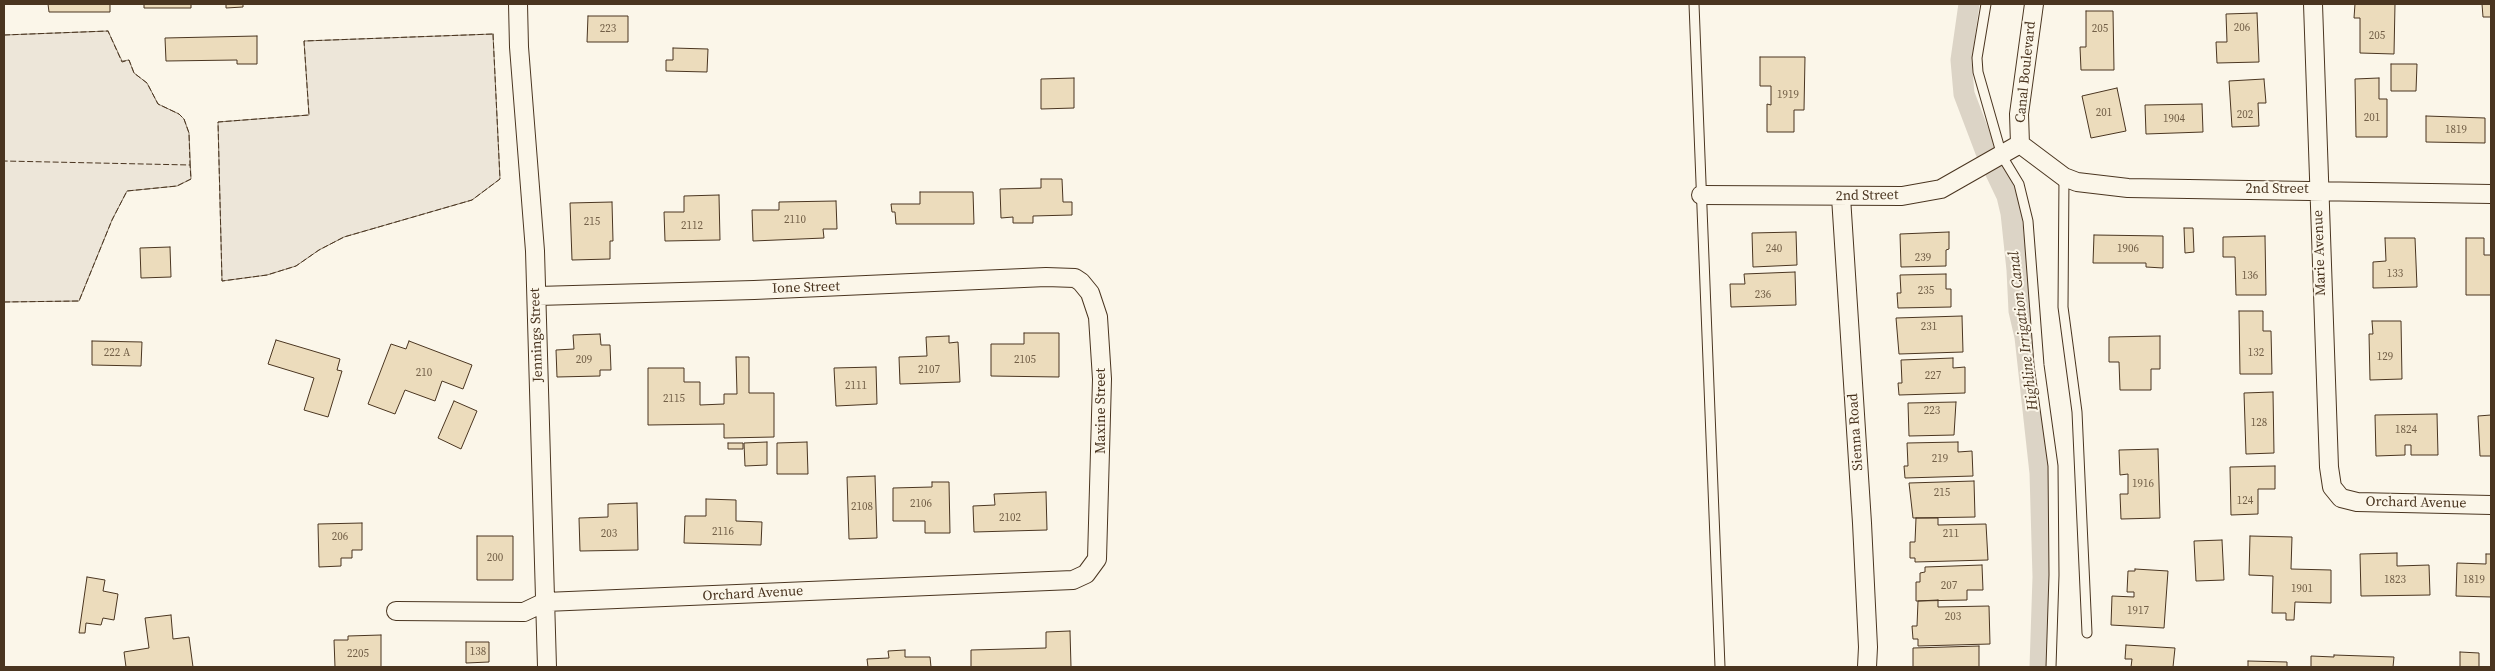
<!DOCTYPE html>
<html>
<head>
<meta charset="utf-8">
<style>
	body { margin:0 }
	#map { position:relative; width:2495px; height:671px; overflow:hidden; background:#fbf6e9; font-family:"Source Serif 4",serif }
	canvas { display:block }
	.frame { position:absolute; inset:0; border:5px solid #4a3520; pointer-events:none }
</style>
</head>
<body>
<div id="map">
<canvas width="2495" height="671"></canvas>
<div class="frame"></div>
</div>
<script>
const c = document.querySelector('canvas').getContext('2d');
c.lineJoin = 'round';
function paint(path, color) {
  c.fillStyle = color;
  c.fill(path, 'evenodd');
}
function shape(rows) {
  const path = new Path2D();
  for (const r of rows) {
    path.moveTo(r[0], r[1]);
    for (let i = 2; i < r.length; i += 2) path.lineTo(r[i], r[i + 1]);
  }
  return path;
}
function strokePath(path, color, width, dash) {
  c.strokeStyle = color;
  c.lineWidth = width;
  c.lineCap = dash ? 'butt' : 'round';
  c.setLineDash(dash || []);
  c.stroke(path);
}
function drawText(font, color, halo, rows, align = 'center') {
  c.font = font + ' "Source Serif 4",serif';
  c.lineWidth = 4;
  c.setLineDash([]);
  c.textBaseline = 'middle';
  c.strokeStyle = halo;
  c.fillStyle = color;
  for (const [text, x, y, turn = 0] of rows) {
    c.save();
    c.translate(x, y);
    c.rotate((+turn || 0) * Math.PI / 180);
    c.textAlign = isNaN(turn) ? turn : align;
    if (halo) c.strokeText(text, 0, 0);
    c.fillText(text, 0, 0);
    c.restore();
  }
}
const green = shape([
	[108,31,122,61,129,60,134,73,147,83,158,104,179,114,184,119,189,133,191,179,177,186,127,191,112,220,79,301,4,302,4,35,108,31],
	[493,34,500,179,472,200,344,237,319,250,296,266,267,275,222,281,218,122,309,115,304,41,493,34]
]);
paint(green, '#ede6d9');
strokePath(green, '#887966', 1);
strokePath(shape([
	[1969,4,1961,60,1964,94,1986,152,2007,196,2011,213,2017,270,2019,311,2025,337,2040,473,2043,577,2040,667]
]), '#dcd4c6', 21);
const building = shape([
	[48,4,110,4,110,12,49,12,48,4],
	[144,4,191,4,191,8,144,8,144,4],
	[226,4,243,4,243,7,226,8,226,4],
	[2355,4,2395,4,2394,54,2360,53,2360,18,2354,18,2355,4],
	[2482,4,2491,4,2491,17,2483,17,2482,4],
	[2086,11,2113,11,2114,70,2081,70,2080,47,2086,47,2086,11],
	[2257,13,2259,62,2217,63,2216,42,2227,42,2226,14,2257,13],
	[588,16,628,16,628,42,587,42,588,16],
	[257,36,257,64,237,64,237,60,166,61,165,38,257,36],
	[673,48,708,49,707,72,666,71,666,60,673,60,673,48],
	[1760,57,1805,57,1804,110,1794,110,1794,132,1767,132,1767,104,1771,105,1771,86,1760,86,1760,57],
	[2391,64,2417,64,2416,91,2391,91,2391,64],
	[1074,78,1074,108,1041,109,1041,79,1074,78],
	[2379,78,2379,99,2387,99,2387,137,2356,137,2355,79,2379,78],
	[2264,79,2266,103,2258,103,2259,126,2232,127,2229,81,2264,79],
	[2117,88,2126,131,2091,138,2082,96,2117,88],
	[2202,104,2203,132,2146,134,2145,105,2202,104],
	[2426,116,2485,118,2485,143,2426,142,2426,116],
	[1041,179,1062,179,1063,202,1072,202,1072,215,1033,216,1033,223,1013,223,1013,217,1001,218,1000,189,1041,188,1041,179],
	[920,192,973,192,974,224,896,224,895,212,892,212,891,204,920,204,920,192],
	[719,195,720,240,665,241,664,212,684,212,684,196,719,195],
	[836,201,837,229,823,229,824,238,753,241,752,210,779,210,779,202,836,201],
	[612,202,613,241,610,241,610,259,572,260,570,203,612,202],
	[2184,228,2193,228,2194,252,2185,253,2184,228],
	[1796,232,1797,265,1753,267,1752,233,1796,232],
	[1949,232,1949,249,1946,250,1946,266,1901,267,1900,234,1949,232],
	[2094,235,2163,236,2163,268,2146,267,2146,263,2093,263,2094,235],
	[2265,236,2266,295,2236,295,2235,257,2223,257,2223,237,2265,236],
	[2385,238,2415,238,2417,287,2373,288,2373,262,2386,261,2385,238],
	[2466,238,2484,238,2484,255,2491,255,2491,295,2466,295,2466,238],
	[170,247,171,277,141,278,140,248,170,247],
	[1795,272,1796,305,1731,307,1730,284,1745,284,1744,274,1795,272],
	[1946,274,1946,289,1951,289,1951,307,1898,308,1897,293,1901,293,1900,275,1946,274],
	[2239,311,2263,311,2263,331,2271,331,2272,374,2240,374,2239,311],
	[1962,316,1963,352,1899,354,1896,318,1962,316],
	[2372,321,2401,321,2402,379,2370,380,2369,334,2373,334,2372,321],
	[1024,333,1059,333,1059,377,991,376,991,344,1024,344,1024,333],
	[600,334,601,345,610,345,611,370,600,370,600,376,557,377,556,350,574,349,573,335,600,334],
	[949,336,949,343,958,342,960,382,900,384,899,357,927,356,926,337,949,336],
	[2160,336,2160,369,2151,369,2151,390,2120,390,2119,362,2109,362,2109,337,2160,336],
	[276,340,340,359,337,370,342,371,328,417,304,410,314,378,268,364,276,340],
	[92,341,142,342,141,366,92,365,92,341],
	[409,341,472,365,463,389,442,381,435,401,405,390,395,414,368,404,391,344,406,349,409,341],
	[736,357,749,357,749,393,774,393,774,437,724,438,724,424,648,425,648,368,684,368,684,382,700,382,700,405,724,404,724,394,737,394,736,357],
	[1953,358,1953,368,1965,367,1965,393,1899,395,1898,383,1902,383,1901,360,1953,358],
	[876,367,877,404,836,406,834,368,876,367],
	[2273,392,2274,453,2246,454,2244,393,2273,392],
	[454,401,477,411,461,449,438,438,454,401],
	[1956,402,1954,435,1909,436,1908,403,1956,402],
	[2437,414,2438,455,2411,455,2411,445,2405,445,2405,455,2376,456,2375,415,2437,414],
	[2491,415,2491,456,2480,456,2478,416,2491,415],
	[767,442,767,465,745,466,744,443,767,442],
	[807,442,808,474,777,474,777,443,807,442],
	[1958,442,1958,452,1972,451,1973,476,1905,478,1904,466,1908,466,1907,443,1958,442],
	[728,443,743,443,743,449,728,449,728,443],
	[2158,449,2160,518,2121,519,2120,494,2128,494,2128,474,2120,475,2119,450,2158,449],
	[2275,466,2275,489,2258,489,2258,514,2231,515,2230,467,2275,466],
	[875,476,877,538,849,539,847,477,875,476],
	[1974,481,1975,517,1913,518,1909,483,1974,481],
	[932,482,949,482,950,533,925,533,925,521,893,521,893,488,932,487,932,482],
	[1046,492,1047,530,974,532,973,506,995,505,994,494,1046,492],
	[706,499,736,500,736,521,762,522,761,545,684,543,685,516,706,516,706,499],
	[637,503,638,550,580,551,579,518,608,517,608,504,637,503],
	[1916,518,1938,518,1938,525,1986,524,1988,560,1915,562,1915,558,1910,558,1910,542,1915,542,1916,518],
	[362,523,362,550,352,550,352,558,341,558,341,566,319,567,318,524,362,523],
	[477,536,513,536,513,580,477,580,477,536],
	[2250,536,2292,537,2291,569,2331,570,2331,603,2295,602,2294,620,2286,620,2286,613,2272,613,2273,576,2249,575,2250,536],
	[2222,540,2224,580,2196,581,2194,541,2222,540],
	[2397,553,2397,566,2429,565,2430,595,2361,596,2360,554,2397,553],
	[2486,554,2491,554,2491,597,2456,596,2457,563,2486,564,2486,554],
	[1982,565,1983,590,1967,590,1967,600,1916,601,1916,582,1920,582,1920,573,1925,572,1925,567,1982,565],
	[2135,569,2168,571,2164,628,2111,625,2112,596,2134,597,2134,592,2127,592,2128,571,2135,571,2135,569],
	[87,577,105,580,103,591,118,594,114,620,103,618,101,625,86,623,85,633,79,633,87,577],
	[1938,600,1938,607,1989,606,1990,644,1918,646,1918,639,1913,639,1912,626,1917,626,1918,601,1938,600],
	[171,615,173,639,189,637,193,667,126,667,124,652,149,648,145,618,171,615],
	[1070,631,1071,667,971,667,971,650,1046,648,1046,632,1070,631],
	[381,635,381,667,335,667,334,640,348,640,348,636,381,635],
	[466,642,489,642,489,662,466,663,466,642],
	[2126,645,2175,648,2173,667,2131,667,2132,659,2125,659,2126,645],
	[1979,646,1979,667,1913,667,1913,648,1979,646],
	[905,650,905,657,930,657,931,667,868,667,867,659,889,658,888,651,905,650],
	[2460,652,2479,653,2479,667,2460,667,2460,652],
	[2334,655,2394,657,2393,667,2311,667,2311,656,2334,657,2334,655],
	[2248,661,2287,662,2287,667,2248,667,2248,661]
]);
paint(building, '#ecdcbc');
strokePath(building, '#4a3520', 1);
const service = shape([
	[1694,4,1720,667],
	[1986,4,1977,58,1978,72,2002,156,2019,184,2028,221,2039,365,2053,466,2054,575,2051,667],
	[2064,177,2063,307,2077,412,2087,633]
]);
const minor = shape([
	[518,4,519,47,535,251,547,667],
	[2034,4,2019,114,2020,144,2064,177,2077,182,2128,188,2491,194],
	[2313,4,2329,467,2332,487,2341,498,2357,502,2491,505],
	[1701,195,1902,196,1941,189,2020,144],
	[1841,197,1862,523,1868,647,1867,667],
	[396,611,524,612,545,602,1073,580,1086,574,1097,559,1102,379,1098,317,1090,293,1081,282,1075,278,1046,277,754,290,537,296]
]);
strokePath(service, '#4a3520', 11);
strokePath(minor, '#4a3520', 20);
strokePath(service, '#fbf6e9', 9);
strokePath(minor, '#fbf6e9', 18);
strokePath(shape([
	[493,34,500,179,472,200,344,237,319,250,296,266,267,275,222,281,218,122,309,115,304,41,493,34],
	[4,35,108,31,122,62,129,60,134,73,147,83,158,104,179,114,184,119,189,133,190,165,4,161],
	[4,302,79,301,112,220,127,191,177,186,191,179,190,165]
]), '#4a3520', 1, [6, 2.5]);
drawText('11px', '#725f47', null, [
	["206",2242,28],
	["223",608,29],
	["205",2100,29],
	["205",2377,36],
	["1919",1788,95],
	["201",2104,113],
	["202",2245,115],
	["201",2372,118],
	["1904",2174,119],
	["1819",2456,130],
	["2110",795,220],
	["215",592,222],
	["2112",692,226],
	["240",1774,249],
	["1906",2128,249],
	["239",1923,258],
	["133",2395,274],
	["136",2250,276],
	["235",1926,291],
	["236",1763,295],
	["231",1929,327],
	["222 A",117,353],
	["132",2256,353],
	["129",2385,357],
	["209",584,360],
	["2105",1025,360],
	["2107",929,370],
	["210",424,373],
	["227",1933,376],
	["2111",856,386],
	["2115",674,399],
	["223",1932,411],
	["128",2259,423],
	["1824",2406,430],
	["219",1940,459],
	["1916",2143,484],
	["215",1942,493],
	["124",2245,501],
	["2106",921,504],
	["2108",862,507],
	["2102",1010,518],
	["2116",723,532],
	["203",609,534],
	["211",1951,534],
	["206",340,537],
	["200",495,558],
	["1823",2395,580],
	["1819",2474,580],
	["207",1949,586],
	["1901",2302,589],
	["1917",2138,611],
	["203",1953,617],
	["138",478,652],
	["2205",358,654]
]);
drawText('14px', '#4a3520', '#fbf6e9', [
	["Canal Boulevard",2026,72,-84],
	["2nd Street",2277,189],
	["2nd Street",1867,196,-1],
	["Marie Avenue",2320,253,-92],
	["Ione Street",806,288,-2],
	["Jennings Street",537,335,-92],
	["Maxine Street",1101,411,-90],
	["Sienna Road",1856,432,-94],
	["Orchard Avenue",2416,503,1],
	["Orchard Avenue",753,594,-3]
]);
drawText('italic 15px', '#4a3520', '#fbf6e9', [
	["Highline Irrigation Canal",2024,331,-97]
]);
</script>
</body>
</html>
